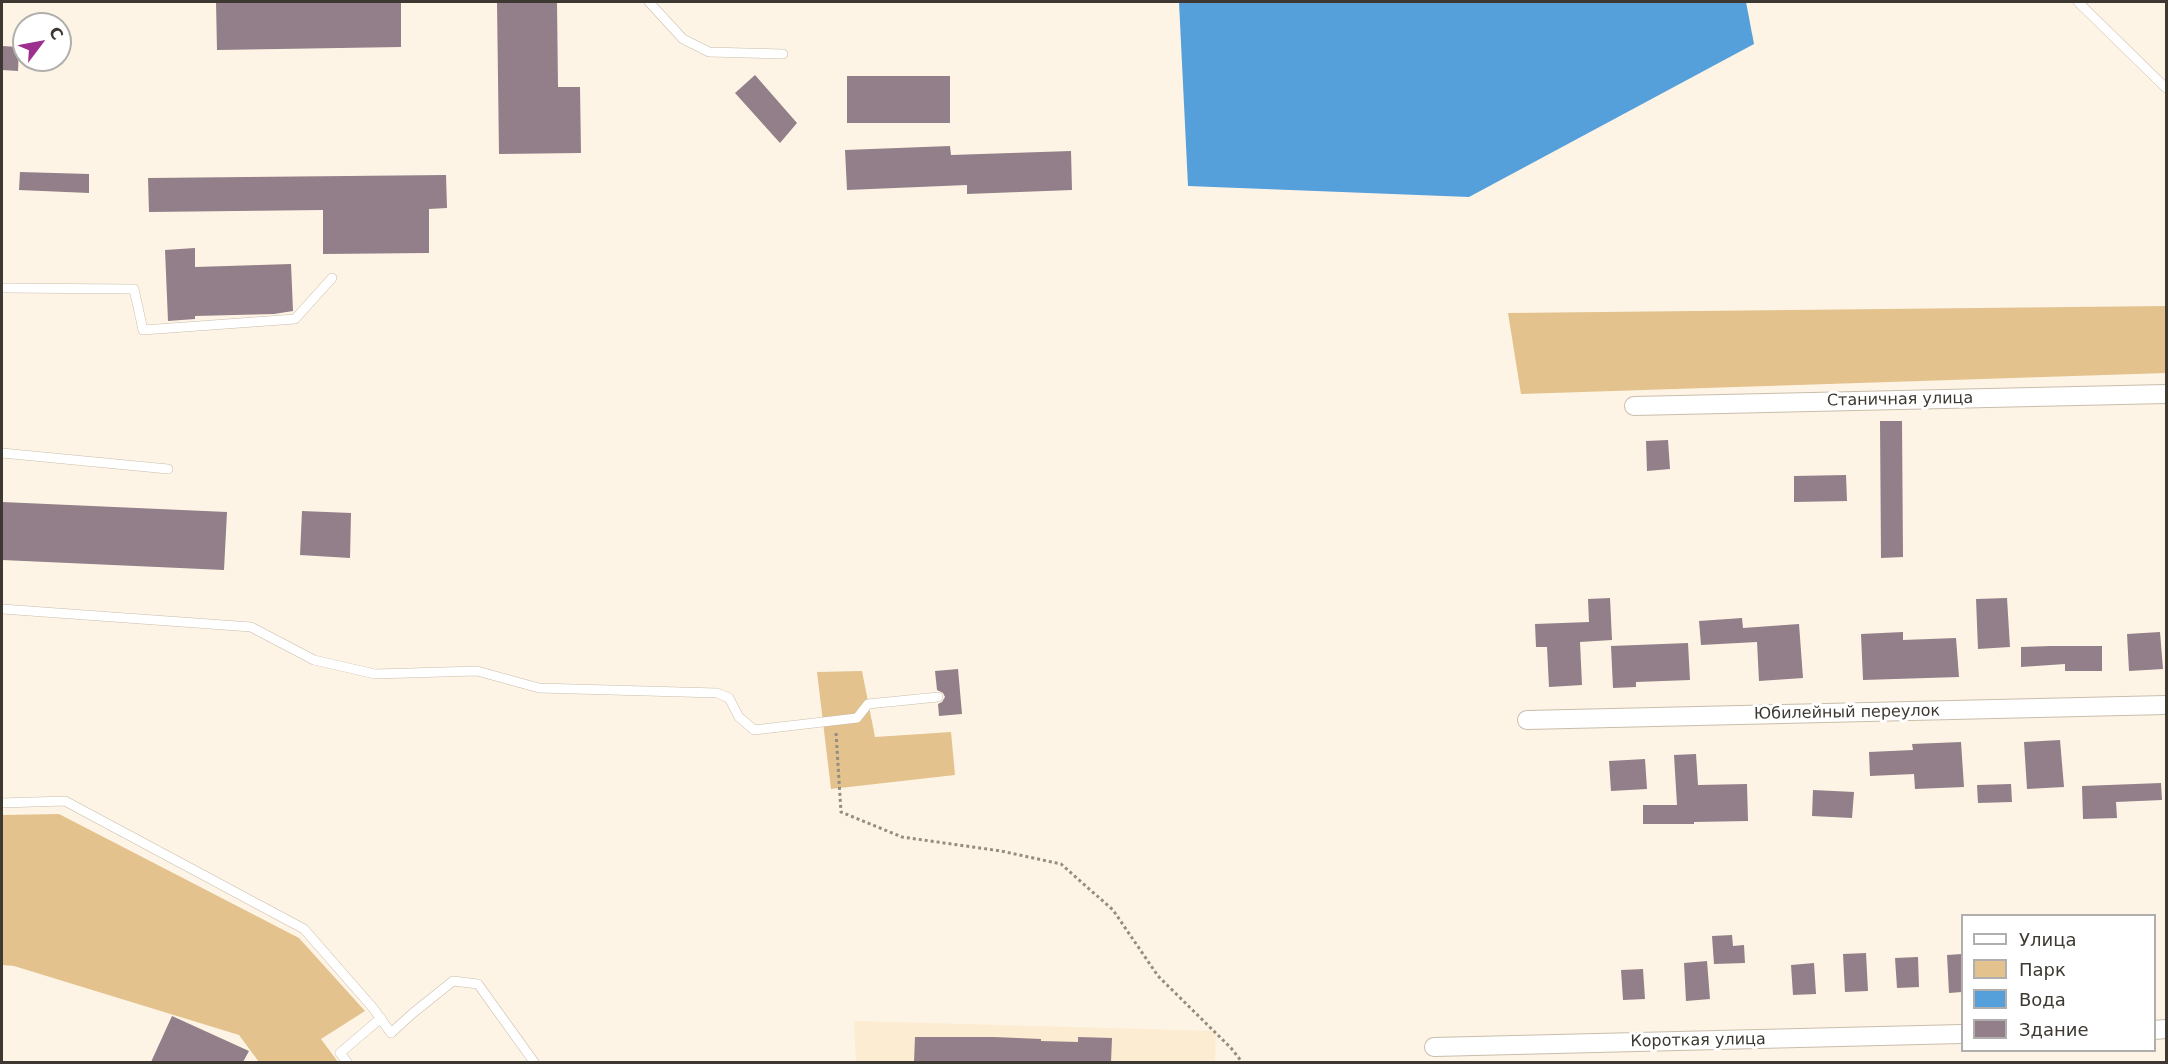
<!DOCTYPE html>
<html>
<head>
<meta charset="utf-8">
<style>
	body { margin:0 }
	#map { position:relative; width:2168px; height:1064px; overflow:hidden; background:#fef4e5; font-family:"DejaVu Sans",sans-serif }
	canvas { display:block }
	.frame { position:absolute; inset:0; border:3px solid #3d3831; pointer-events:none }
	.legend { position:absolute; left:1961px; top:914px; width:195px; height:138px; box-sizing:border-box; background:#fff; border:2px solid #b1afad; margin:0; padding:8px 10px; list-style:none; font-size:18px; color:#3d3831 }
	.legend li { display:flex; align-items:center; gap:12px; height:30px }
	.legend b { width:30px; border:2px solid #b1afad }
	.north { position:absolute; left:12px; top:12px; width:60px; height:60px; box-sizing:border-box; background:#fff; border:2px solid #b1afad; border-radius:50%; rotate:58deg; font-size:16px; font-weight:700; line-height:24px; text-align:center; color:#3d3831 }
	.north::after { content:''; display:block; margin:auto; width:21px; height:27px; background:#9d2f8e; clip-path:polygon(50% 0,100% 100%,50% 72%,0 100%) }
</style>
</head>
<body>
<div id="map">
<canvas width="2168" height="1064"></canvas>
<div class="frame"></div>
<ul class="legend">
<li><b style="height:8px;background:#fff"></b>Улица</li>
<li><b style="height:16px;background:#e3c28d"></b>Парк</li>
<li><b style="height:16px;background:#559fdb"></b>Вода</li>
<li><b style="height:16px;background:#927f89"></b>Здание</li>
</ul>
<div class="north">С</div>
</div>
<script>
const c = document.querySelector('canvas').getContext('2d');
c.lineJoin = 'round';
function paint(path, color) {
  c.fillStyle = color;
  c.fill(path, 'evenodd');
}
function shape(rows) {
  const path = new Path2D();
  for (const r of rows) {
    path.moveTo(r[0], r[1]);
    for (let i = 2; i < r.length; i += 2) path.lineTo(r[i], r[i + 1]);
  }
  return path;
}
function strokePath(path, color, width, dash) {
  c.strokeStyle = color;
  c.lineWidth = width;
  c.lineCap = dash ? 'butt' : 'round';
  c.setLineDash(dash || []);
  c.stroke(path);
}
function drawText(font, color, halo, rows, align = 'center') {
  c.font = font + ' "DejaVu Sans",sans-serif';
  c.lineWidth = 6;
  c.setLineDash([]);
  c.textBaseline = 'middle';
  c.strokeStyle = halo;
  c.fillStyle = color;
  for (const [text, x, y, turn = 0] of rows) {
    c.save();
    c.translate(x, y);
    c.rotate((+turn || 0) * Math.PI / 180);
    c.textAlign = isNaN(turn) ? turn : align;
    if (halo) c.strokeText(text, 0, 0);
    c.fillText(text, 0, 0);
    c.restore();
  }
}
paint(shape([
	[854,1021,1216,1031,1215,1062,856,1062]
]), '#fcecd2');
paint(shape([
	[2166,306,2166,373,1521,394,1508,313],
	[862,671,875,737,951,732,955,775,831,789,817,672],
	[59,814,299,938,365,1011,321,1039,338,1062,259,1062,239,1035,14,966,2,965,2,815]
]), '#e3c28d');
paint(shape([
	[1179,2,1746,2,1754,44,1469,197,1188,186]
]), '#559fdb');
paint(shape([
	[216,2,401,2,401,47,217,50],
	[497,2,557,2,558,87,580,87,581,153,499,154],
	[2,46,19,47,18,71,2,70],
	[755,75,797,123,780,143,735,93],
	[847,76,950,76,950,123,847,123],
	[950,146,951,155,1071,151,1072,190,967,194,967,185,847,190,845,150],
	[20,172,89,174,89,193,19,190],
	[446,175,447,208,429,209,429,253,323,254,323,210,149,212,148,178],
	[195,248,195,267,291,264,293,311,274,314,195,316,195,319,168,321,165,250],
	[1880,421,1902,421,1903,557,1881,558],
	[1668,440,1670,469,1647,471,1646,441],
	[1846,475,1847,501,1794,502,1794,476],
	[2,502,227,512,224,570,2,560],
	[302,511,351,513,350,558,300,555],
	[1610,598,1612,640,1580,642,1582,685,1549,687,1547,647,1536,647,1535,624,1589,622,1588,599],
	[2007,598,2010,647,1978,649,1976,599],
	[1742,618,1743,628,1799,624,1803,678,1759,681,1757,642,1701,645,1699,621],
	[1903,632,1903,640,1956,638,1959,677,1863,680,1861,634],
	[2160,632,2163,669,2129,671,2127,634],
	[1688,643,1690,680,1636,682,1636,687,1613,688,1611,646],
	[2051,646,2102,646,2102,671,2065,671,2065,664,2021,667,2021,647],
	[958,669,962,714,939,716,938,704,942,702,945,697,943,693,937,690,935,671],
	[2060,740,2064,787,2027,789,2024,742],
	[1961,742,1964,787,1915,789,1914,774,1870,776,1869,752,1913,750,1912,744],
	[1696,754,1698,785,1747,784,1748,821,1694,822,1694,824,1643,824,1643,805,1677,805,1674,755],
	[1645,759,1647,789,1611,791,1609,761],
	[2161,783,2162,800,2116,802,2117,818,2083,819,2082,786],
	[2011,784,2012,802,1978,803,1977,785],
	[1813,790,1854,792,1852,818,1812,816],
	[1732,935,1733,946,1744,945,1745,963,1714,964,1712,936],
	[1866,953,1868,991,1845,992,1843,954],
	[1962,954,1962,992,1949,993,1947,955],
	[1918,957,1919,987,1897,988,1895,958],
	[1707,961,1710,999,1686,1001,1684,963],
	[1814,963,1816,994,1793,995,1791,965],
	[1643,969,1645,999,1623,1000,1621,970],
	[172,1016,249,1051,243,1062,151,1062],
	[915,1037,994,1037,1041,1039,1041,1041,1078,1042,1078,1037,1112,1038,1111,1062,914,1062]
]), '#927f89');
const service = shape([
	[649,2,683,39,709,52,783,54],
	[2078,2,2166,88],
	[2,288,134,289,143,330,295,319,332,278],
	[2,453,168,469],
	[2,609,251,627,314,660,375,674,477,671,539,688,717,693,729,698,739,717,754,730,857,718,868,704,938,697],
	[2,803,65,801,304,929,373,1008,391,1033,413,1013,453,981,478,984,534,1062],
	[347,1062,340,1053,381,1018]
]);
const minor = shape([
	[1634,406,2166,394],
	[1527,720,2166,705],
	[2154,1030,2166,1029],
	[1434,1047,1962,1034]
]);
strokePath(service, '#c9bdab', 10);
strokePath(minor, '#c9bdab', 20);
strokePath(shape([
	[836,733,841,812,902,837,1001,851,1061,864,1113,910,1158,976,1231,1048,1242,1062]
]), '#948d82', 3, [3, 3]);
strokePath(service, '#fff', 9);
strokePath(minor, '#fff', 18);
drawText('16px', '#3d3831', '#fff', [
	["Станичная улица",1900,400,-1],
	["Юбилейный переулок",1847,713,-1],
	["Короткая улица",1698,1041,-1]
]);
</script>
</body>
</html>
